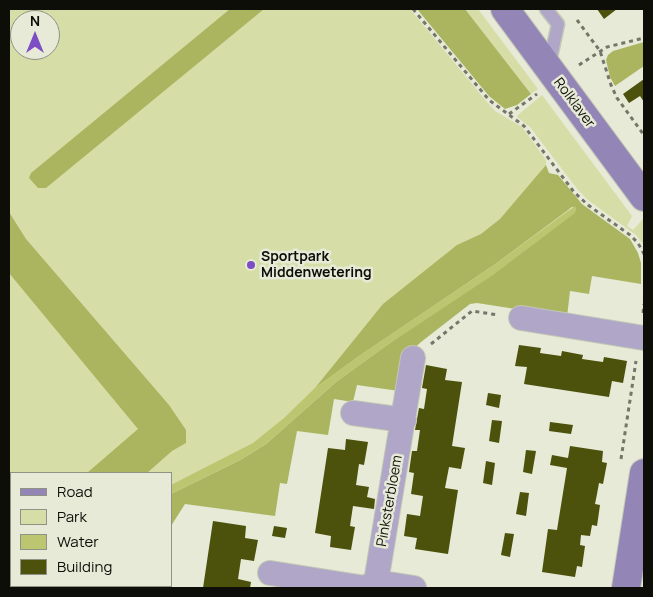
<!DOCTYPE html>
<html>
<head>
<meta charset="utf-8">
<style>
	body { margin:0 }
	#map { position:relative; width:653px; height:597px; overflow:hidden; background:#e6ead6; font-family:Manrope,sans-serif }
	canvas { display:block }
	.frame { position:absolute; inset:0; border:10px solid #0d0e08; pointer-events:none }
	.legend { position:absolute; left:10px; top:472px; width:162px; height:115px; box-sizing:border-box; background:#e6ead6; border:1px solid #8f9284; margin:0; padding:6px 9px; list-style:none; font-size:15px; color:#0d0e08 }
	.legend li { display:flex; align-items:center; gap:10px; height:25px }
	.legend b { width:25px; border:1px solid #8f9284 }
	.north { position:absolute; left:10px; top:10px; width:50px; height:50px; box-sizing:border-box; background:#e6ead6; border:1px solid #8f9284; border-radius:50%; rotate:0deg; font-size:14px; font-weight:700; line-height:20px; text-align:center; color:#0d0e08 }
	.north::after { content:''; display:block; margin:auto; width:18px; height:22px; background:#7c4dc5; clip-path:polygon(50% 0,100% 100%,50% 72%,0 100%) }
</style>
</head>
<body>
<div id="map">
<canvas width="653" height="597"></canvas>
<div class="frame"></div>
<ul class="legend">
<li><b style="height:6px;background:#9485b7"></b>Road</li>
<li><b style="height:14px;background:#d6dda7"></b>Park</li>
<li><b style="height:14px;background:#bcc671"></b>Water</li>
<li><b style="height:14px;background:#4c510c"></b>Building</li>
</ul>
<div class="north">N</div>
</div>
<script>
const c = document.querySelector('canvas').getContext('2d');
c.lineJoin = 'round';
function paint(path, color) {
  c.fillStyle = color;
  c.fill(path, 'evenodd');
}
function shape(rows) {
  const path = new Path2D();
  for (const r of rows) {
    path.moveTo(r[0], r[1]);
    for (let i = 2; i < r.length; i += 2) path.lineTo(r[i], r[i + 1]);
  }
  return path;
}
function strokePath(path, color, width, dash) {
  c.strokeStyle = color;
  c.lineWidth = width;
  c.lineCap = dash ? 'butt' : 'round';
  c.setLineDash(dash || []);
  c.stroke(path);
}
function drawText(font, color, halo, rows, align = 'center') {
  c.font = font + ' Manrope,sans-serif';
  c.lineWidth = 5;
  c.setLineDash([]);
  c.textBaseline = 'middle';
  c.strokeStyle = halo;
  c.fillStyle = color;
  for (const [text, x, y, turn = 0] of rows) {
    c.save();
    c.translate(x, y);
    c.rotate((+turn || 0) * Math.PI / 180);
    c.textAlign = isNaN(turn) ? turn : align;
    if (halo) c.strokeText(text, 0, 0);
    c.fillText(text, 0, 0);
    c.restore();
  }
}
paint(shape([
	[9,9,410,9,487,102,495,111,522,127,546,160,546,165,538,175,571,211,352,364,262,440,171,490,171,473,11,473,11,586,92,586,91,588,9,588],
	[20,20,50,20,50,50,20,50],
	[465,9,478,9,538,89,531,94],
	[542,95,632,216,627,226,633,230,643,219,644,245,636,235,588,200,578,190,530,127,517,117,518,115]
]), '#d6dda7');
paint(shape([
	[230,9,264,9,46,188,38,188,29,178,31,173],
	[417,9,465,9,531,94,517,105,505,109,489,96],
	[644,42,644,66,615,86,610,77,606,60,608,55,613,51],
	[546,165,549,173,558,175,582,204,630,239,638,253,641,263,641,284,592,276,589,294,570,291,567,317,477,303,470,304,421,342,409,353,399,391,357,385,353,402,334,399,328,435,297,431,287,484,280,483,275,516,185,504,171,526,171,494,240,460,266,444,336,382,576,208,572,207,494,265,359,356,315,388,383,304,457,245,481,234,500,219],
	[9,212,26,239,169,405,186,430,186,443,172,451,147,473,87,473,138,429,9,273],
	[11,539,11,586,9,588,9,541],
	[99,586,154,586,153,588,97,588]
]), '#abb560');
paint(shape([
	[575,206,576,210,575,213,493,275,389,344,336,382,266,444,240,460,171,494,171,485,253,443,284,418,315,388,359,356,494,265]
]), '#bcc671');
paint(shape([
	[597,9,617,9,604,19],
	[644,79,644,102,640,96,629,103,623,94],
	[519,345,541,348,540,353,561,356,562,351,583,355,582,359,603,362,604,357,627,361,623,383,612,381,609,397,524,384,527,367,515,366],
	[426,365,447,369,445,380,462,382,452,446,465,448,461,469,449,467,445,488,458,490,448,554,415,549,417,538,404,536,407,514,420,516,423,496,411,494,414,473,409,472,412,451,417,451,420,430,415,430,419,408,424,409,427,389,422,388],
	[488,393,501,395,499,408,486,405],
	[492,420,502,421,499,443,489,441],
	[550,422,573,425,571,434,549,431],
	[346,439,368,442,364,465,359,464,356,485,369,487,367,497,375,499,374,509,353,506,350,526,355,527,351,550,330,547,331,536,315,533,328,448,345,450],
	[570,446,603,451,602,462,607,463,603,484,599,483,597,494,595,504,600,505,597,526,592,525,590,536,581,535,580,545,585,546,582,567,577,566,575,577,542,572,548,529,557,530,567,468,550,465,552,455,568,458],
	[526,450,536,451,532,474,523,472],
	[486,461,495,463,492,485,483,483],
	[520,492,529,493,526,516,516,514],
	[213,521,246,526,245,538,258,540,254,561,241,559,238,579,251,582,250,588,203,588],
	[274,526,287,528,285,538,272,536],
	[505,533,514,534,510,557,501,555]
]), '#4c510c');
const lane = shape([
	[546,9,558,24,549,66]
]);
const street = shape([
	[521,318,644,338],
	[353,413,404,420],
	[270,573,365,588,376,582,414,588],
	[375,588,413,358]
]);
const secondary = shape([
	[505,9,644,197],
	[626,588,644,473]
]);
strokePath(lane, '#c3c7b5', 15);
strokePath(street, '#c3c7b5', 26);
strokePath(secondary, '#c3c7b5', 30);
strokePath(shape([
	[413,9,489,100,524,126,574,192,588,205,630,235,638,243,644,254],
	[577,20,600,51,611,85,617,98,644,135],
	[579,65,607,47,644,38],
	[509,114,537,94],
	[643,313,644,304],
	[431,344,472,311,498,315],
	[621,459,636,361]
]), '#74766a', 3, [4, 4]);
strokePath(lane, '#afa6c8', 12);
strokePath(street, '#afa6c8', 24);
strokePath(secondary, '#9485b7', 28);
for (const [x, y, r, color] of [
	[251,265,5,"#7c4dc5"]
]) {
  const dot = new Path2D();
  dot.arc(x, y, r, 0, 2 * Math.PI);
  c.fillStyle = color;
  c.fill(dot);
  strokePath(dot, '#e6ead6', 2);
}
drawText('14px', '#0d0e08', '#e6ead6', [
	["Rolklaver",574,103,53],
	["Pinksterbloem",390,501,-80]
]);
drawText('bold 14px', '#0d0e08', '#e6ead6', [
	["Sportpark",261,257],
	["Middenwetering",261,273]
], 'left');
</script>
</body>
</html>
